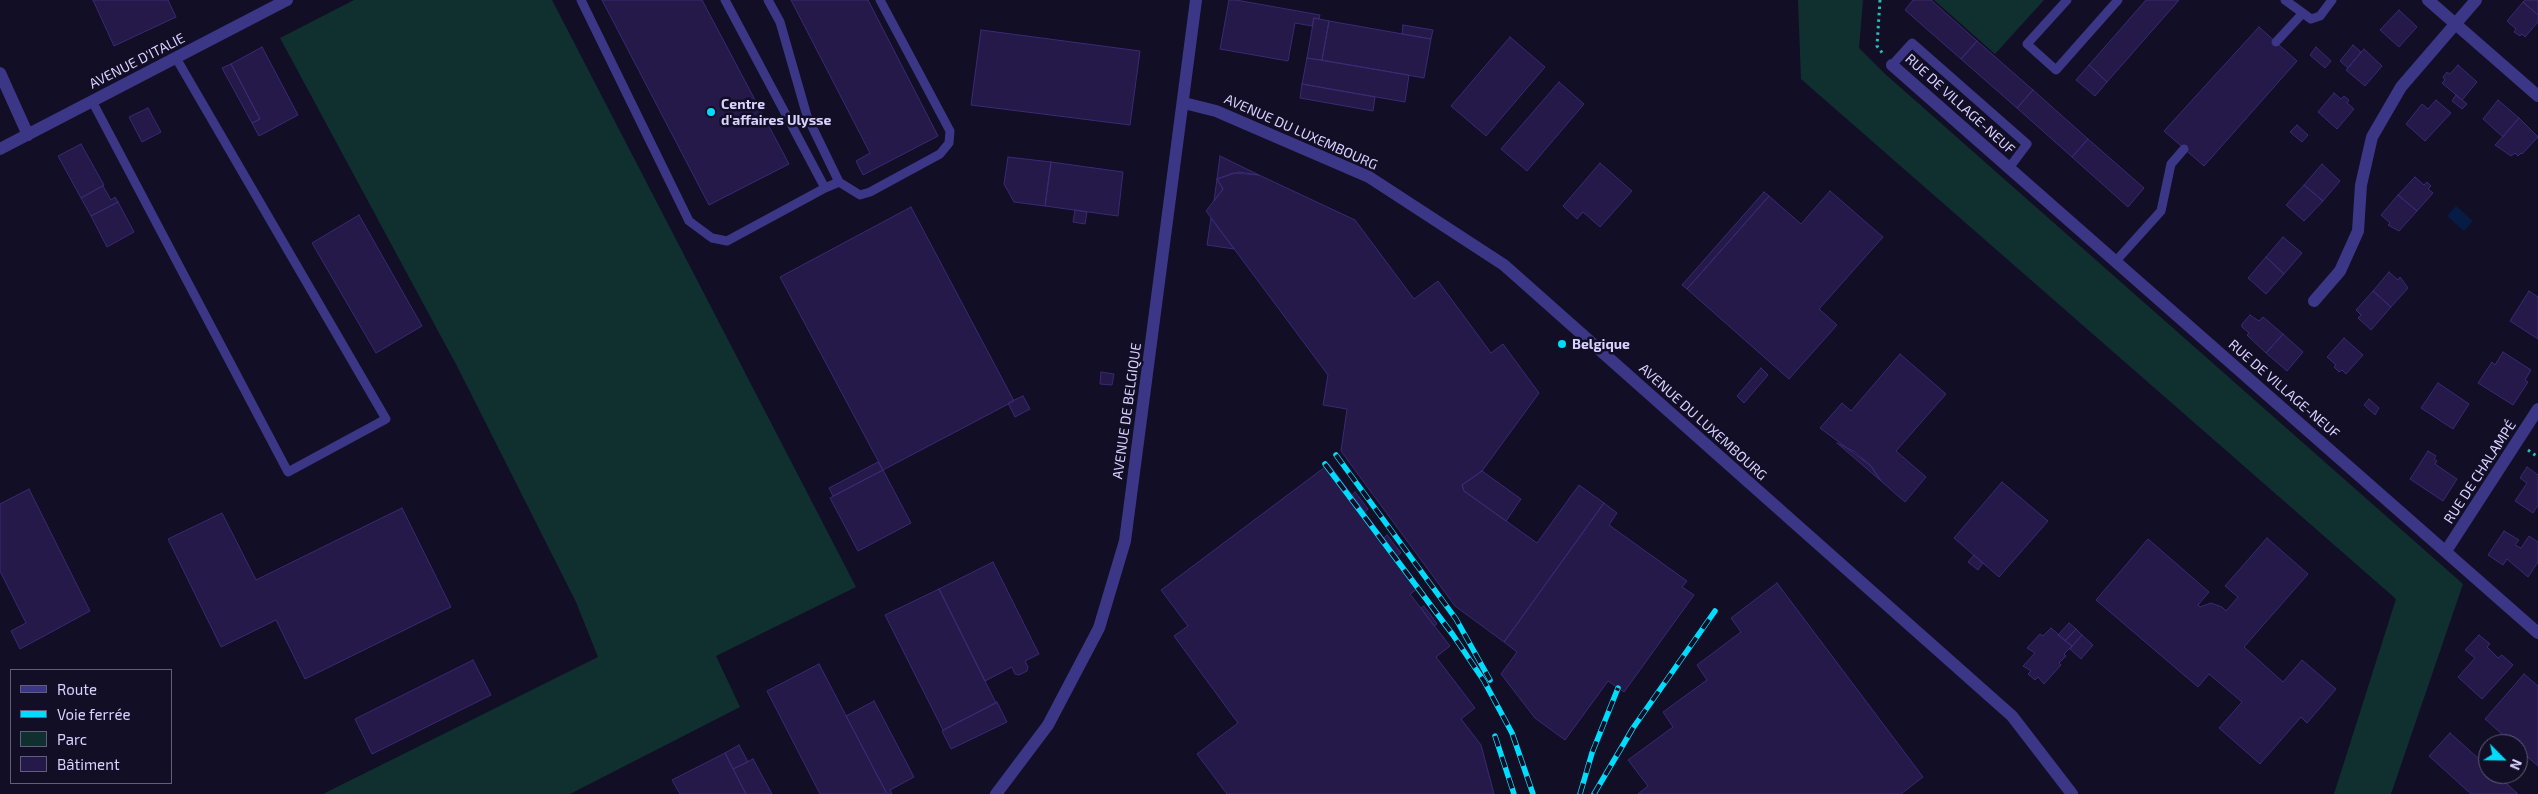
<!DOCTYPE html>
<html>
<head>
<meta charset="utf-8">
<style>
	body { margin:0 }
	#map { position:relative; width:2538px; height:794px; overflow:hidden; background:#120e26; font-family:"Exo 2",sans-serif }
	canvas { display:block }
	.legend { position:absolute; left:10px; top:669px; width:162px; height:115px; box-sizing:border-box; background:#120e26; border:1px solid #625c7d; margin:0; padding:6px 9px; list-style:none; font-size:15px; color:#d9d2ff }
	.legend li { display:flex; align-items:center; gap:10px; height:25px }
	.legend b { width:25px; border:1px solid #625c7d }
	.north { position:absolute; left:2478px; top:734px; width:50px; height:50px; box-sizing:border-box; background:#120e26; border:1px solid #625c7d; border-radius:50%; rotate:113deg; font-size:14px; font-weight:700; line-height:20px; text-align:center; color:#d9d2ff }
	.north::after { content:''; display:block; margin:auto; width:18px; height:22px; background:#00dcfd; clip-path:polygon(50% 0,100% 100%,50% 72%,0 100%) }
</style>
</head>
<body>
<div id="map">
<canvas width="2538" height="794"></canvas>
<ul class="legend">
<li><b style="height:6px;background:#3c3687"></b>Route</li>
<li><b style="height:6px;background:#00dcfd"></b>Voie ferrée</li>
<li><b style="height:14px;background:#103030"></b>Parc</li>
<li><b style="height:14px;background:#241948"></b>Bâtiment</li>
</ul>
<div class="north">N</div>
</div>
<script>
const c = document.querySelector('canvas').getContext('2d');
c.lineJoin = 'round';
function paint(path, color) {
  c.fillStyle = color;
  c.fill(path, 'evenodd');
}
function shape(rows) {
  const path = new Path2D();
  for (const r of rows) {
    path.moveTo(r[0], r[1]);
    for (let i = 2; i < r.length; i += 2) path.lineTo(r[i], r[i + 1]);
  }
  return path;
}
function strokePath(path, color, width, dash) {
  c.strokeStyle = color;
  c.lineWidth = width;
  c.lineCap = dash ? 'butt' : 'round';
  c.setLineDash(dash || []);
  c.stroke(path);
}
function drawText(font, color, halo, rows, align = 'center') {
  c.font = font + ' "Exo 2",sans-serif';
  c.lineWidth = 5;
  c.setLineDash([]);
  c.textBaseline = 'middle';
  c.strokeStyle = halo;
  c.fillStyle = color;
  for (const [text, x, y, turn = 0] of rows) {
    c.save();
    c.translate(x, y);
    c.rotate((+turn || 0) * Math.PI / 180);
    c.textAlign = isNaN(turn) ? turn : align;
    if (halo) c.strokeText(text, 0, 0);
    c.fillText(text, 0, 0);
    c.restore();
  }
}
paint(shape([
	[354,0,552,0,856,587,716,656,740,707,570,794,323,794,598,657,576,602,458,368,280,38],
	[1798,0,1863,0,1859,48,1884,73,2463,584,2391,794,2334,794,2396,599,1801,79],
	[1934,0,2044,0,1995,54]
]), '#103030');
paint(shape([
	[2456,206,2473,221,2464,231,2447,216]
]), '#071c45');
const building = shape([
	[93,0,168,0,176,17,114,46,93,0],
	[602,0,702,0,789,164,709,205,602,0],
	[791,0,868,0,938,136,863,175,856,161,870,153,791,0],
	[1229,0,1236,0,1320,15,1319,19,1314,18,1312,26,1295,23,1288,61,1220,49,1229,0],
	[1913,0,1931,0,1977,41,1961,59,1905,10,1913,0],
	[2146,0,2179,0,2107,82,2089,65,2146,0],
	[2525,0,2538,0,2538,15,2523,2,2525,0],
	[2523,2,2538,15,2538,22,2525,37,2522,34,2520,36,2514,32,2516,29,2507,21,2523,2],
	[2399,10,2417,27,2399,47,2380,30,2399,10],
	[1314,18,1329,21,1322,60,1307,58,1314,18],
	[1329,21,1431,39,1424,78,1322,60,1329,21],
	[1403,25,1433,30,1431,39,1402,34,1403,25],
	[2259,27,2297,61,2204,166,2164,131,2259,27],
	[981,30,1140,51,1130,125,971,105,981,30],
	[1510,37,1545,67,1486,136,1451,106,1510,37],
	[1977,41,2033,90,2017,108,1961,59,1977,41],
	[2353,45,2361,52,2348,68,2340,61,2353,45],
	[262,47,298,115,259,136,252,123,260,119,231,64,262,47],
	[2316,47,2331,61,2325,68,2310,55,2316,47],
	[2364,49,2382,66,2365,86,2346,70,2364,49],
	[1307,58,1409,75,1405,102,1302,84,1307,58],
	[231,64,260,119,252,123,222,68,231,64],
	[2089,65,2107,82,2095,96,2076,80,2089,65],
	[2458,65,2477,82,2462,100,2442,83,2445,80,2443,77,2447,72,2450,74,2458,65],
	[1559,82,1584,104,1527,171,1501,149,1559,82],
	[1302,84,1375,97,1373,111,1300,98,1302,84],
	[2033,90,2088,139,2072,157,2017,108,2033,90],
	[2334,93,2341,99,2344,96,2349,100,2347,103,2354,109,2337,129,2318,112,2334,93],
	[2456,95,2467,104,2462,109,2452,101,2456,95],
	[2436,100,2451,113,2425,141,2406,124,2422,104,2428,109,2436,100],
	[2498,100,2519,118,2503,137,2483,119,2498,100],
	[148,108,161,132,142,142,129,117,148,108],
	[2519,118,2538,137,2522,154,2521,153,2518,156,2515,153,2511,156,2495,145,2519,118],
	[2297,125,2308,135,2302,142,2290,132,2297,125],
	[2088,139,2144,188,2128,207,2072,157,2088,139],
	[81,144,104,185,81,198,58,156,81,144],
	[1220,156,1259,175,1233,173,1217,179,1220,156],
	[1008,157,1051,162,1045,206,1014,202,1004,184,1008,157],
	[1051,162,1123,172,1118,216,1045,206,1051,162],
	[1600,163,1632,191,1600,227,1583,212,1577,219,1563,206,1600,163],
	[2322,164,2340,181,2323,201,2304,185,2322,164],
	[1239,172,1259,175,1355,220,1414,299,1438,281,1491,353,1503,344,1539,393,1482,471,1462,485,1464,491,1537,543,1579,485,1604,503,1504,642,1455,606,1341,451,1347,409,1323,405,1328,375,1206,211,1223,189,1217,179,1239,172],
	[2415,177,2424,185,2427,182,2431,186,2428,189,2433,193,2417,211,2398,195,2415,177],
	[1217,179,1223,189,1214,201,1217,179],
	[2304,185,2323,201,2304,221,2286,205,2304,185],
	[103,186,111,200,115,197,118,202,91,216,81,198,103,186],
	[1830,191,1883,237,1819,309,1837,325,1789,379,1687,289,1769,196,1801,224,1830,191],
	[1764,192,1769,196,1687,289,1682,285,1764,192],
	[2398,195,2417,211,2399,231,2388,225,2390,223,2381,215,2398,195],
	[118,202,134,232,107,247,91,216,118,202],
	[911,207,1014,401,883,470,780,277,911,207],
	[1075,210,1087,212,1085,224,1073,222,1075,210],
	[359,215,422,326,376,353,312,243,359,215],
	[1211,218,1234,249,1207,245,1211,218],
	[2283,237,2302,253,2284,274,2266,257,2283,237],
	[2266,257,2284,274,2266,294,2248,278,2266,257],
	[2389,272,2398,280,2400,277,2408,288,2391,307,2373,291,2389,272],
	[2373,291,2391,307,2371,330,2358,318,2361,315,2356,310,2373,291],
	[2529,291,2538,297,2538,339,2510,321,2529,291],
	[2250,315,2259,321,2263,317,2283,334,2266,353,2247,335,2249,333,2242,327,2242,324,2250,315],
	[2283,334,2303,352,2287,371,2266,353,2283,334],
	[2344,338,2363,355,2346,374,2342,370,2339,372,2334,367,2336,365,2327,357,2344,338],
	[2503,352,2531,370,2525,380,2528,382,2513,405,2478,383,2492,362,2495,365,2503,352],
	[1900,354,1946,394,1896,451,1926,477,1905,502,1881,481,1871,466,1820,428,1842,403,1851,411,1900,354],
	[1761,368,1768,375,1744,403,1737,396,1761,368],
	[1101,372,1114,374,1112,385,1100,384,1101,372],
	[2438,383,2469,404,2453,429,2421,408,2438,383],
	[1023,396,1030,409,1015,417,1008,403,1023,396],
	[2369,399,2379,408,2375,415,2364,405,2369,399],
	[1837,443,1855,452,1871,466,1881,481,1837,443],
	[2428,451,2436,456,2434,459,2437,461,2435,464,2457,479,2443,501,2410,479,2428,451],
	[878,462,883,470,833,496,829,488,878,462],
	[1329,464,1420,587,1410,594,1450,646,1436,657,1475,708,1461,719,1481,745,1494,794,1227,794,1197,754,1238,723,1174,636,1188,626,1161,590,1329,464],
	[2527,467,2538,475,2538,505,2533,513,2515,501,2527,483,2520,478,2527,467],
	[883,470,911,523,858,551,830,498,883,470],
	[1482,471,1521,499,1506,521,1464,491,1462,485,1482,471],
	[2002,482,2048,521,1999,577,1954,538,2002,482],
	[29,489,90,611,20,649,11,631,26,623,0,571,0,504,29,489],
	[1355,492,1368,509,1365,512,1352,495,1355,492],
	[1604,503,1617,513,1609,525,1687,581,1682,587,1694,595,1624,692,1608,681,1565,740,1535,718,1501,674,1517,652,1504,642,1604,503],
	[402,508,451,607,305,679,276,620,221,647,168,539,222,513,256,580,402,508],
	[2504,531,2519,540,2515,545,2521,548,2529,536,2538,542,2538,562,2528,577,2507,559,2503,565,2488,555,2504,531],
	[1387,535,1401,553,1397,556,1384,538,1387,535],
	[2267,538,2308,574,2244,647,2283,682,2302,660,2336,689,2307,723,2301,717,2260,764,2219,728,2242,702,2209,674,2198,687,2096,600,2148,539,2209,592,2198,605,2200,607,2211,603,2222,607,2226,611,2238,597,2225,586,2267,538],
	[1974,555,1983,563,1978,570,1968,562,1974,555],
	[993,562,1039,654,1025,661,1028,667,1027,671,1019,675,1015,674,1012,667,985,681,939,589,993,562],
	[1777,583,1923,777,1901,794,1638,794,1648,786,1628,760,1673,727,1663,712,1707,680,1697,665,1741,632,1731,618,1777,583],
	[939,589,996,703,943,730,885,615,939,589],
	[1424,606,1437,624,1434,626,1421,608,1424,606],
	[2069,623,2076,629,2065,641,2058,635,2069,623],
	[2051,628,2072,646,2064,654,2066,656,2059,663,2061,665,2044,684,2038,677,2035,680,2028,674,2031,671,2023,666,2035,653,2027,648,2040,634,2043,636,2051,628],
	[2076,629,2082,635,2072,646,2065,641,2076,629],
	[2082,635,2093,645,2081,659,2070,649,2082,635],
	[2479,635,2490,644,2487,647,2498,658,2502,655,2513,665,2482,699,2458,677,2475,658,2465,650,2479,635],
	[473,660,491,695,372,754,355,719,473,660],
	[819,664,886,792,884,794,820,794,767,691,819,664],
	[2524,674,2538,686,2538,766,2518,749,2518,744,2513,744,2485,719,2524,674],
	[874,701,914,777,890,790,892,794,887,794,846,716,874,701],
	[997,702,1007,722,951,749,942,731,997,702],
	[2450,733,2488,767,2488,774,2496,774,2518,794,2471,794,2429,756,2450,733],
	[739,745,748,762,733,769,725,753,739,745],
	[725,753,746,794,680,794,672,780,725,753],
	[753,759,772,794,746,794,733,769,753,759]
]);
paint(building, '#241948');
strokePath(building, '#3b2a75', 1);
strokePath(shape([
	[1880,0,1877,46,1883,54],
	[2528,450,2538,457]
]), '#29bdb8', 3, [2.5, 4]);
strokePath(shape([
	[581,0,689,221,712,238,727,241,825,188,725,0],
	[768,0,780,22,807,116,839,182],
	[2067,0,2027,44,2056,70,2118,0],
	[2285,0,2311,19,2320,16,2332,0],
	[2276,42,2302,14],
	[1892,65,1912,43,2027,144,2009,168],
	[92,101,288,472,386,419,176,58],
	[825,188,839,182,860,195,870,192,940,154,949,143,950,131,880,0],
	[2115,262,2161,211,2171,164,2184,149]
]), '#3c3687', 9);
strokePath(shape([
	[2428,0,2538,96],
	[1892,65,2538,633],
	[0,73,28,135],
	[1184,103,1216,111,1369,177,1504,265,2012,716,2072,794],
	[0,149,287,0],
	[2314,301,2340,271,2358,231,2361,185,2372,137,2401,87,2476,0],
	[2446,551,2538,409],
	[996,794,1048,725,1099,628,1125,541,1196,0]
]), '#3c3687', 12);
const rail = shape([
	[1336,455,1456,619,1490,680],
	[1325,464,1453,635,1484,681,1512,733,1533,794],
	[1495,736,1514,794],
	[1580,794,1592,753,1618,688],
	[1594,794,1633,728,1715,611]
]);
strokePath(rail, '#00dcfd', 5.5);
strokePath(rail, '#120e26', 4, [11]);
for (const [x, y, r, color] of [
	[711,112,5,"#00dcfd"],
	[1562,344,5,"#00dcfd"]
]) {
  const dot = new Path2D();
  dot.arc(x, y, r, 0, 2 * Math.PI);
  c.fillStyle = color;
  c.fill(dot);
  strokePath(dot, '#120e26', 2);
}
drawText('14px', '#d9d2ff', '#120e26', [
	["AVENUE D'ITALIE",137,61,-27],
	["RUE DE VILLAGE-NEUF",1960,104,42],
	["AVENUE DU LUXEMBOURG",1301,132,24],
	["RUE DE VILLAGE-NEUF",2284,389,41],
	["AVENUE DE BELGIQUE",1127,411,-82],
	["AVENUE DU LUXEMBOURG",1703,422,42],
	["RUE DE CHALAMPÉ",2480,472,-57]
]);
drawText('bold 14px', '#d9d2ff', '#120e26', [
	["Centre",721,104],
	["d'affaires Ulysse",721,120],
	["Belgique",1572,344]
], 'left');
</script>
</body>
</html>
